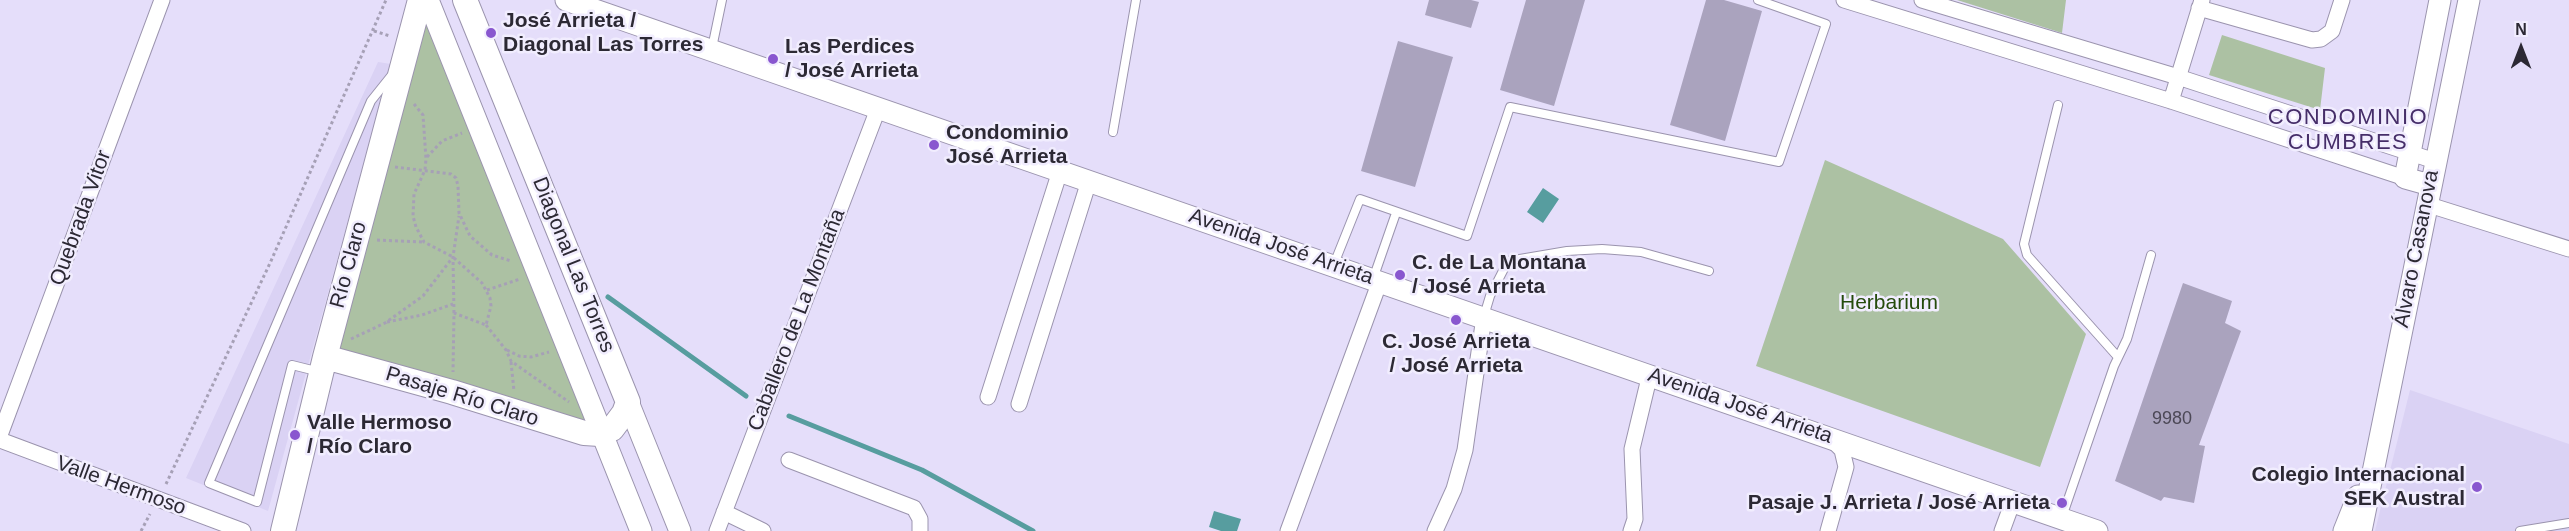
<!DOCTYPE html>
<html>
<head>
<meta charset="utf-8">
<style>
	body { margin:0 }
	#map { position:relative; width:2569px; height:531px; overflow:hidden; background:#e5defa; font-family:Arial,sans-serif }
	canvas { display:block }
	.north { position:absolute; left:2491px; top:18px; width:60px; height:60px; -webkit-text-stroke:4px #f1edfe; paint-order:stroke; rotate:0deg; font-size:16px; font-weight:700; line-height:24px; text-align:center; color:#2c2934 }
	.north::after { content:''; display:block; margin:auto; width:21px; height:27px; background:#2c2934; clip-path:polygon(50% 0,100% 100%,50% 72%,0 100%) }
</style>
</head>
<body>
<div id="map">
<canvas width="2569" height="531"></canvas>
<div class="north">N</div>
</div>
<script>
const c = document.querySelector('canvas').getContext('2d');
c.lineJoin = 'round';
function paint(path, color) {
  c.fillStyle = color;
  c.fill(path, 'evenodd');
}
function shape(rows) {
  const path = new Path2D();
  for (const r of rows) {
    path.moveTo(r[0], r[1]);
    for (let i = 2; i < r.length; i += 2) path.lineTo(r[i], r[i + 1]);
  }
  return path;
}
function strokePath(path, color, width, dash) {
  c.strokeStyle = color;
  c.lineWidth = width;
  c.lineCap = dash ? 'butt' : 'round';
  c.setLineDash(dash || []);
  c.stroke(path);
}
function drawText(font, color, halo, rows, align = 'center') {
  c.font = font + ' Arial,sans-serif';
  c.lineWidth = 5;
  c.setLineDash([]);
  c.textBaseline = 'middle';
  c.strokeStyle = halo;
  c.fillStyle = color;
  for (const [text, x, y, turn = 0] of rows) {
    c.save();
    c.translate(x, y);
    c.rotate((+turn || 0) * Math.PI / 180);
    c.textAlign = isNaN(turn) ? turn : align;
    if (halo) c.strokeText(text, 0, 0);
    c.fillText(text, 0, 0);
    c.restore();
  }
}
paint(shape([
	[378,62,391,64,268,511,186,478],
	[2410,390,2569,444,2569,531,2375,531]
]), '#dad2f4');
paint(shape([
	[1957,0,2066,0,2062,33],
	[425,15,592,431,338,353],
	[2222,35,2325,68,2320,110,2209,75],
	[1825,160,2003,239,2086,334,2040,467,1756,366]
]), '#acc1a3');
paint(shape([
	[1543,188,1559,199,1543,223,1527,212],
	[1214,511,1241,519,1237,531,1221,531,1209,527]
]), '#579d9f');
strokePath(shape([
	[608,297,746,396],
	[789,416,922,470,1033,531]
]), '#579d9f', 5);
paint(shape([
	[1429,0,1471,0,1479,2,1471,28,1425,15],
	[1526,0,1585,0,1554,106,1500,90],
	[1706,0,1724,0,1762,11,1725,141,1670,125],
	[1398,41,1453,57,1415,187,1361,171],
	[2183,283,2232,301,2225,323,2241,331,2199,445,2205,446,2194,503,2164,497,2161,501,2115,481]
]), '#aaa3be');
const lane = shape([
	[712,48,722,0],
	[2058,105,2024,244,2027,255,2117,356],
	[1113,132,1136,0],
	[1334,264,1360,199,1467,236,1510,107,1779,162,1826,24,1758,0],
	[1373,279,1396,213],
	[1484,316,1490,296,1508,261,1567,251,1602,249,1641,252,1709,271],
	[320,372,292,365,257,502,209,483,371,101,391,76],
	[2062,517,2114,366,2127,339,2151,255],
	[2520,531,2569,523]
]);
const street = shape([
	[1844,0,2171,101,2405,178],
	[1922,0,2178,77,2435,161],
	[2199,8,2312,40,2321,39,2332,31,2342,0],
	[2171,101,2202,0],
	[2426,204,2569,249],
	[988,397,1060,171],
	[1019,404,1089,181],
	[0,435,162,0],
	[0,440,243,531],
	[789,460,914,508,920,519,920,531],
	[724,512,763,531],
	[717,531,878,109],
	[1288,531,1380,281],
	[1435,531,1454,489,1465,450,1484,317],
	[1631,531,1635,519,1632,449,1650,374],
	[1828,531,1846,467,1842,450,1831,439],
	[2002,531,2013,501]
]);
const secondary = shape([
	[428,0,641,531],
	[566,0,2097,531],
	[2430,185,2405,178,2440,0],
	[628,402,680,531],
	[2344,531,2358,496],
	[2361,531,2469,0]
]);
const primary = shape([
	[325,357,452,392,584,433,600,434,612,429,624,413,628,402,465,0],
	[283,531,325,357,420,0]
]);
strokePath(lane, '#9b94ae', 10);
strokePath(street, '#9b94ae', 17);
strokePath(secondary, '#9b94ae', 23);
strokePath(primary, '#9b94ae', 26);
strokePath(shape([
	[374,31,390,36],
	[414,104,423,115,426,159,425,170,414,194,413,216,416,227,424,242,453,257,482,283,490,298,491,306,486,325,454,313,453,372],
	[427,157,442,141,462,133],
	[395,167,451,174,456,178,458,186,459,213,470,236,492,255,511,261],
	[377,240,424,242],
	[487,290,520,279],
	[454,313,453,257,459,216],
	[387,322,422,315,453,304],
	[486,325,506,350,511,361,569,402],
	[351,339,385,323,423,296,453,257],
	[507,350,519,356,531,357,549,352],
	[511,362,514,391],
	[166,484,271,261,386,0],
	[141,531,150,514]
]), '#a6a0b6', 3, [3, 3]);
strokePath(lane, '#fff', 8);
strokePath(street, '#fff', 15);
strokePath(secondary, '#fff', 21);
strokePath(primary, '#fff', 24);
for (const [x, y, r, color] of [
	[491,33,6,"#8957cf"],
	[773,59,6,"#8957cf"],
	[934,145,6,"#8957cf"],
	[1400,275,6,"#8957cf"],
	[1456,320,6,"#8957cf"],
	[295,435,6,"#8957cf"],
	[2477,487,6,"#8957cf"],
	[2062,503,6,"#8957cf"]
]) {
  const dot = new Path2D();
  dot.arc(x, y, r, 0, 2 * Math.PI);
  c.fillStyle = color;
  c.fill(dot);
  strokePath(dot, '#f1edfe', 2);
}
drawText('18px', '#4c4856', null, [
	["9980",2172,419]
]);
drawText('bold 21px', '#2c2934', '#f1edfe', [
	["José Arrieta /",503,21],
	["Diagonal Las Torres",503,45],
	["Las Perdices",785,47],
	["/ José Arrieta",785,71],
	["Condominio",946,133],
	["José Arrieta",946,157],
	["C. de La Montana",1412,263],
	["/ José Arrieta",1412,287],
	["C. José Arrieta",1456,342,"center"],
	["/ José Arrieta",1456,366,"center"],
	["Valle Hermoso",307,423],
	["/ Río Claro",307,447],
	["Colegio Internacional",2465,475,"right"],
	["SEK Austral",2465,499,"right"],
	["Pasaje J. Arrieta / José Arrieta",2050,503,"right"]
], 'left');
drawText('21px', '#2c2934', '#f1edfe', [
	["Quebrada Vitor",81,218,-70],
	["Avenida José Arrieta",1281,247,19],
	["Álvaro Casanova",2417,249,-79],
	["Río Claro",349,265,-75],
	["Diagonal Las Torres",573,265,68],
	["Caballero de La Montaña",797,320,-69],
	["Pasaje Río Claro",462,397,17],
	["Avenida José Arrieta",1740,406,19],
	["Valle Hermoso",121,486,20]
]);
drawText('21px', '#254b0c', '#f1edfe', [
	["Herbarium",1889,303]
]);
c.letterSpacing = '1.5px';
drawText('22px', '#462e69', '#f1edfe', [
	["CONDOMINIO",2348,118],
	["CUMBRES",2348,143]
]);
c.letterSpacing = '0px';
</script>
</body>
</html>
